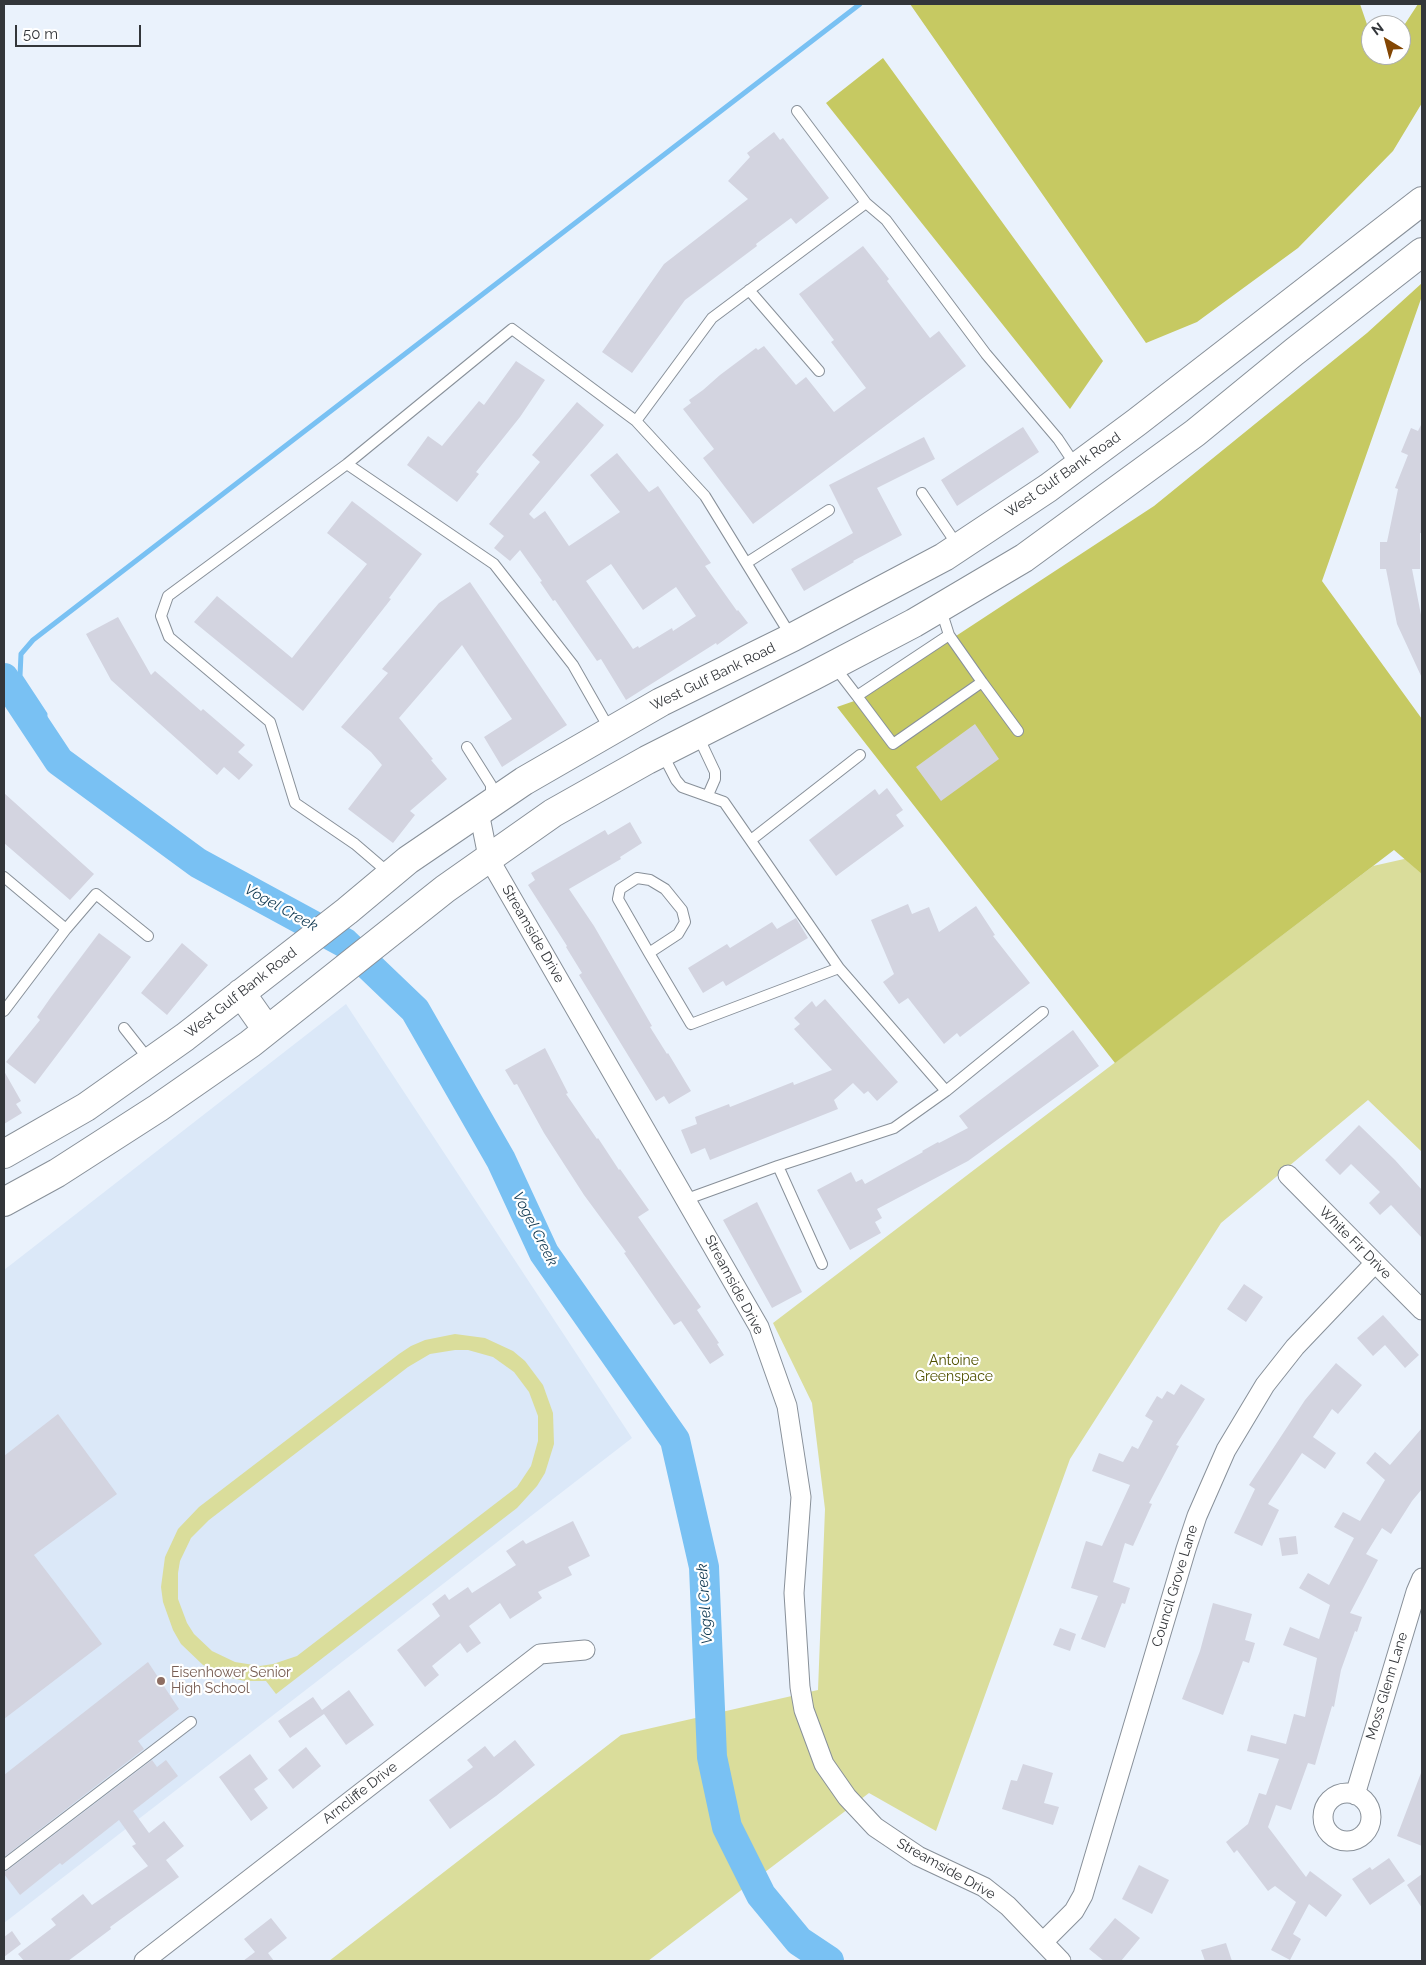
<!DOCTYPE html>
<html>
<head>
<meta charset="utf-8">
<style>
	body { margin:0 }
	#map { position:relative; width:1426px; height:1965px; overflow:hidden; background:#eaf2fc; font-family:Raleway,sans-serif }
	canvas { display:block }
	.frame { position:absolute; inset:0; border:5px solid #33363a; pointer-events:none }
	.north { position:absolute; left:1361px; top:15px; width:50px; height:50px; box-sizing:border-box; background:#fff; border:1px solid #adafb0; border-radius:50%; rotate:323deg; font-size:14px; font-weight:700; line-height:20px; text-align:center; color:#33363a }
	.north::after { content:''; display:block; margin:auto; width:18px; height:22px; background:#834603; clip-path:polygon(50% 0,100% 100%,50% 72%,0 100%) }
	.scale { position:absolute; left:15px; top:25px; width:126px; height:22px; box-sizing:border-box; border:2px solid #33363a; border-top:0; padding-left:6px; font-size:15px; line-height:18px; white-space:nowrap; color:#33363a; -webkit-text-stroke:4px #fff; paint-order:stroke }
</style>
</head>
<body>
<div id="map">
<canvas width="1426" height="1965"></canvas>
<div class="frame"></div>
<div class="north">N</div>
<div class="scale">50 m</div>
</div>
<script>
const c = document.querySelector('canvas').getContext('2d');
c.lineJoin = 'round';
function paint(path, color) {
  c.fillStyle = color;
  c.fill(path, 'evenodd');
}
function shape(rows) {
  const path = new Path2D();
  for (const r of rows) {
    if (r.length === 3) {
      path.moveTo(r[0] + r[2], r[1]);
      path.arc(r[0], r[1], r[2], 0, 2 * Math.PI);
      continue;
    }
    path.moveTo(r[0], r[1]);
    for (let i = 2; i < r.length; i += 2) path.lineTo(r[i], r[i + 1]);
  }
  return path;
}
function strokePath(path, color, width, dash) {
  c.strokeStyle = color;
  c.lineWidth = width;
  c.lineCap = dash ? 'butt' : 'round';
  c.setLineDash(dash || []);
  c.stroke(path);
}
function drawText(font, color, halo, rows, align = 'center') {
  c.font = font + ' Raleway,sans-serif';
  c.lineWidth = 4.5;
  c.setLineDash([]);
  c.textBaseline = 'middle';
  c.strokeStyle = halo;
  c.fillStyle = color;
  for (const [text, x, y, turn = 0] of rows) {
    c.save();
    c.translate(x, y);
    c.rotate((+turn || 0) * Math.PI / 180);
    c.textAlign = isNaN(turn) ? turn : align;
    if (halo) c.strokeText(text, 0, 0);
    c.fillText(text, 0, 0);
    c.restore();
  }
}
paint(shape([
	[346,1004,632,1438,4,1923,4,1270]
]), '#dbe8f8');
paint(shape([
	[1413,857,1422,864,1422,1152,1368,1100,1221,1223,1070,1459,936,1831,869,1793,648,1961,329,1961,621,1735,818,1690,825,1509,812,1403,773,1323,1373,866],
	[455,1334,485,1338,513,1351,525,1361,543,1385,553,1413,554,1444,545,1473,537,1486,517,1508,276,1694,266,1681,245,1681,231,1678,203,1665,181,1644,173,1630,163,1602,161,1587,165,1557,178,1529,199,1507,399,1354,411,1346,425,1340],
	[455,1350,468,1350,493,1357,514,1372,529,1392,538,1416,538,1441,531,1466,517,1487,297,1656,273,1664,260,1666,235,1662,212,1651,194,1634,187,1623,178,1599,178,1573,180,1561,191,1538,209,1520,408,1367,430,1354]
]), '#dadd9b');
paint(shape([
	[910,4,1360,4,1371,36,1371,55,1378,55,1380,61,1385,55,1401,55,1401,30,1418,4,1422,4,1422,103,1393,151,1298,248,1197,322,1146,343],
	[883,58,1103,361,1070,409,826,103],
	[1422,283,1422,296,1322,581,1422,719,1422,874,1394,850,1115,1063,837,707,860,699,1154,506,1367,333]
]), '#c6c962');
strokePath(shape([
	[44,739,45,714,20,676,21,654,33,640,860,4]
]), '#79c1f3', 5);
strokePath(shape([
	[4,678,59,761,198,863,345,943,415,1010,501,1160,544,1253,675,1440,704,1567,712,1757,727,1827,761,1895,799,1941,829,1961]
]), '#79c1f3', 30);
paint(shape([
	[774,132,780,140,783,138,829,198,796,224,791,218,756,244,757,246,685,300,632,373,602,352,664,264,748,199,728,181,750,157,747,153],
	[863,246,889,279,887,281,930,338,939,331,966,366,753,524,703,458,714,449,683,409,691,403,689,400,703,390,720,375,756,348,758,350,764,346,796,385,806,377,834,412,866,388,831,342,834,340,799,294],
	[516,361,545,380,520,417,476,472,479,474,457,502,407,465,428,436,442,446,479,401,484,405],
	[577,402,604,425,529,514,534,519,545,511,569,546,620,512,590,475,617,453,649,492,658,486,711,563,705,566,737,611,738,610,748,623,717,645,716,643,626,700,601,659,597,661,555,600,553,601,540,582,542,581,520,550,510,561,494,548,504,536,489,524,540,462,532,455],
	[611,564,643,610,676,587,696,616,673,631,672,628,639,648,638,646,633,649,586,581],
	[1422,423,1422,533,1420,533,1420,569,1412,569,1422,620,1422,678,1397,624,1386,569,1380,569,1380,542,1387,542,1398,489,1395,488,1408,455,1401,452,1411,428,1418,431],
	[1023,427,1039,452,957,506,941,480],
	[924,437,935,459,877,488,902,535,853,561,854,562,804,591,791,569,853,533,829,485],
	[352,501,422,554,389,598,391,599,303,711,194,622,217,596,292,658,367,564,327,533],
	[470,582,567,725,502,767,484,737,512,719,462,645,399,718,433,759,431,760,447,779,410,811,415,815,393,843,348,809,382,765,371,752,341,727,388,673,382,669,439,603],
	[118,617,151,675,155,671,201,711,203,709,245,745,238,752,253,765,239,780,224,767,217,775,111,680,86,634],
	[975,724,999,759,941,801,916,767],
	[887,788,903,810,896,815,904,826,836,876,809,840,875,789,879,795],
	[4,793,94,874,70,900,4,843],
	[630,822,642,843,620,857,621,859,569,889,594,926,652,1026,650,1027,667,1054,668,1053,691,1091,669,1104,664,1096,656,1101,579,975,582,973,566,947,567,946,528,885,535,880,531,873,605,830,608,835],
	[908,904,912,914,929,907,939,932,976,906,995,935,993,936,1030,983,960,1037,957,1033,944,1044,908,998,899,1004,883,982,894,974,871,920],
	[796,918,808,938,726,986,723,981,703,993,688,968,727,944,730,948,772,922,777,929],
	[99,933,131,957,35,1084,6,1062,40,1020,37,1017,51,997],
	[182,943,208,965,167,1015,141,993],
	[825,999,898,1082,877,1101,868,1091,864,1094,853,1083,834,1100,838,1109,710,1160,705,1148,691,1154,681,1130,697,1124,695,1117,729,1104,730,1107,793,1082,794,1085,832,1070,794,1029,800,1024,794,1018,812,1001,816,1007],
	[1073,1030,1099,1066,968,1161,877,1209,882,1218,875,1222,881,1233,850,1250,817,1190,851,1172,856,1182,862,1179,865,1184,923,1152,922,1151,938,1142,939,1143,968,1128,959,1116],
	[545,1048,568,1093,566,1094,597,1139,598,1138,619,1170,620,1169,649,1210,638,1217,701,1307,697,1310,719,1343,717,1344,724,1355,710,1364,681,1321,674,1325,624,1253,626,1252,584,1195,544,1133,517,1084,514,1085,505,1070],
	[4,1071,21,1101,16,1104,22,1113,4,1124],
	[1359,1125,1395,1160,1422,1190,1422,1238,1391,1205,1380,1215,1369,1203,1380,1192,1351,1164,1340,1175,1325,1160],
	[757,1202,802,1292,772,1308,723,1220],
	[1244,1284,1263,1297,1246,1322,1227,1309],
	[1383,1315,1419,1355,1405,1368,1385,1345,1373,1356,1357,1338],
	[1336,1363,1362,1385,1338,1414,1332,1409,1313,1437,1336,1453,1325,1469,1302,1453,1268,1504,1279,1510,1262,1546,1234,1533,1255,1489,1249,1485,1305,1400],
	[1181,1384,1205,1399,1176,1445,1179,1446,1149,1503,1152,1504,1133,1546,1125,1543,1113,1582,1130,1588,1125,1604,1122,1603,1105,1648,1081,1639,1098,1596,1071,1588,1086,1541,1102,1546,1130,1485,1092,1471,1099,1453,1123,1462,1132,1446,1138,1449,1153,1421,1145,1416,1157,1396,1162,1399,1167,1391,1174,1395],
	[58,1414,117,1494,34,1555,102,1644,4,1719,4,1456],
	[1422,1428,1422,1489,1412,1501,1391,1534,1382,1528,1366,1554,1378,1560,1350,1613,1362,1617,1357,1632,1355,1631,1341,1670,1334,1707,1332,1706,1315,1765,1308,1763,1291,1810,1276,1805,1268,1827,1306,1877,1310,1871,1342,1895,1326,1917,1309,1904,1293,1934,1301,1939,1290,1960,1271,1950,1296,1902,1275,1886,1268,1891,1237,1850,1234,1853,1226,1842,1248,1824,1259,1793,1266,1795,1279,1759,1247,1751,1251,1735,1286,1744,1294,1714,1305,1717,1317,1658,1283,1645,1290,1627,1319,1639,1330,1605,1299,1588,1308,1573,1329,1585,1354,1538,1334,1527,1343,1512,1360,1521,1385,1480,1366,1463,1375,1452,1390,1465],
	[573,1521,590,1556,568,1567,572,1575,538,1592,542,1598,510,1619,500,1603,469,1626,481,1643,467,1653,460,1643,432,1666,439,1675,425,1687,397,1650,440,1616,432,1604,445,1594,449,1600,468,1587,472,1593,516,1565,506,1551,523,1540,526,1544],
	[1296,1536,1298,1554,1282,1556,1279,1538],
	[1213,1603,1252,1614,1245,1640,1255,1643,1249,1663,1243,1661,1223,1715,1182,1699,1200,1651],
	[1060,1628,1076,1634,1070,1651,1053,1645],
	[148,1662,179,1709,138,1741,144,1749,4,1857,4,1775],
	[349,1690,374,1725,346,1745,324,1714,290,1738,278,1721,313,1697,322,1710],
	[515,1740,535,1765,496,1796,450,1829,429,1800,473,1767,467,1760,485,1746,494,1757],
	[306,1747,321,1766,293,1789,278,1770],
	[250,1754,268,1779,254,1789,268,1808,251,1821,219,1777],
	[152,1760,157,1767,166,1760,178,1776,133,1811,149,1833,164,1821,184,1846,166,1860,179,1877,110,1927,111,1929,68,1961,24,1961,18,1954,56,1925,51,1919,83,1894,92,1905,148,1866,132,1846,136,1844,119,1820,62,1865,60,1863,20,1895,4,1874,4,1872,8,1870],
	[1023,1764,1053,1773,1044,1803,1059,1807,1053,1825,1002,1809,1011,1780,1017,1781],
	[1421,1773,1422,1773,1422,1846,1397,1836],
	[1389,1858,1405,1881,1370,1905,1352,1879,1370,1867,1372,1870],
	[1139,1865,1169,1880,1152,1914,1122,1899],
	[1422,1874,1422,1908,1407,1885],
	[271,1918,287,1938,268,1953,274,1961,243,1961,255,1952,244,1939],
	[1115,1918,1140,1938,1121,1961,1104,1961,1089,1949],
	[12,1931,21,1944,4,1957,4,1937],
	[1226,1943,1232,1961,1205,1961,1201,1950]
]), '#d3d4e0');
const lane = shape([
	[797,111,866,203,886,220,986,354,1058,439,1076,466],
	[749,290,819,371],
	[636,421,712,318,866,203],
	[347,464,494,564,573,665,610,730],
	[922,493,958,546],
	[748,562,829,510],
	[834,666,857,696,949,635,941,610],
	[982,682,1018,731],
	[857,696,893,744,982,682,949,635],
	[698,736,715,772,715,779,708,795],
	[467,747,491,785,491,793,488,798],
	[662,753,676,780,682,787,724,802,839,968,946,1091],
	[751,840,860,755],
	[390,874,355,844,295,803,270,722,169,637,161,616,168,596,347,464,512,329,636,421,705,496,791,636],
	[4,877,66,929],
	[649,953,678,934,685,922,682,910,665,889,650,880,637,878,620,889,618,899,649,953,691,1024,839,968],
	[4,1011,66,929,96,894,148,936],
	[124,1028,150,1061],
	[778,1166,822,1264],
	[687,1199,778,1166,894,1128,946,1091,1043,1012],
	[4,1865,191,1722]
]);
const street = shape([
	[479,812,488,857,759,1327,787,1406,801,1497,794,1593,800,1687,804,1710,824,1764,847,1797,875,1827,918,1856,984,1887,1008,1906,1061,1961],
	[1288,1175,1422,1310],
	[1347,1817,24],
	[1355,1795,1416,1592,1422,1578],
	[1043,1942,1074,1911,1083,1895,1186,1549,1197,1516,1226,1450,1265,1385,1295,1347,1374,1264],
	[144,1961,540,1654,585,1650]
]);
const secondary = shape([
	[241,993,267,1030],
	[4,1154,86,1107,185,1037,347,911,408,860,524,781,661,702,793,637,944,557,1048,488,1137,422,1422,201],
	[4,1202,57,1173,158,1108,250,1044,445,889,553,813,647,760,813,676,914,623,1024,558,1195,433,1294,352,1422,252]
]);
strokePath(lane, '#889099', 12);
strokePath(street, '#889099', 21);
strokePath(secondary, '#889099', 30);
strokePath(lane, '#fff', 10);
strokePath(street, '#fff', 19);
strokePath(secondary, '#fff', 28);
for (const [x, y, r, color] of [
	[161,1681,5,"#8d6e63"]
]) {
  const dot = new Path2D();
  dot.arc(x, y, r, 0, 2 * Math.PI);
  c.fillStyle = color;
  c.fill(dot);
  strokePath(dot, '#fff', 2);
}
drawText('14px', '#33363a', '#fff', [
	["West Gulf Bank Road",1063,475,-35],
	["West Gulf Bank Road",713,677,-26],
	["Streamside Drive",533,934,60],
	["West Gulf Bank Road",241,993,-38],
	["White Fir Drive",1355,1243,45],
	["Streamside Drive",734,1285,62],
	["Council Grove Lane",1175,1586,-73],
	["Moss Glenn Lane",1387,1686,-73],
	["Arncliffe Drive",360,1793,-38],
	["Streamside Drive",946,1869,29]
]);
drawText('14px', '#515200', '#fff', [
	["Antoine",954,1361],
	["Greenspace",954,1377]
]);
drawText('14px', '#785e54', '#fff', [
	["Eisenhower Senior",171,1673],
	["High School",171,1689]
], 'left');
drawText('italic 15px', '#0f3851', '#fff', [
	["Vogel Creek",281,908,29],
	["Vogel Creek",535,1229,63],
	["Vogel Creek",705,1604,-94]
]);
</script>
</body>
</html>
